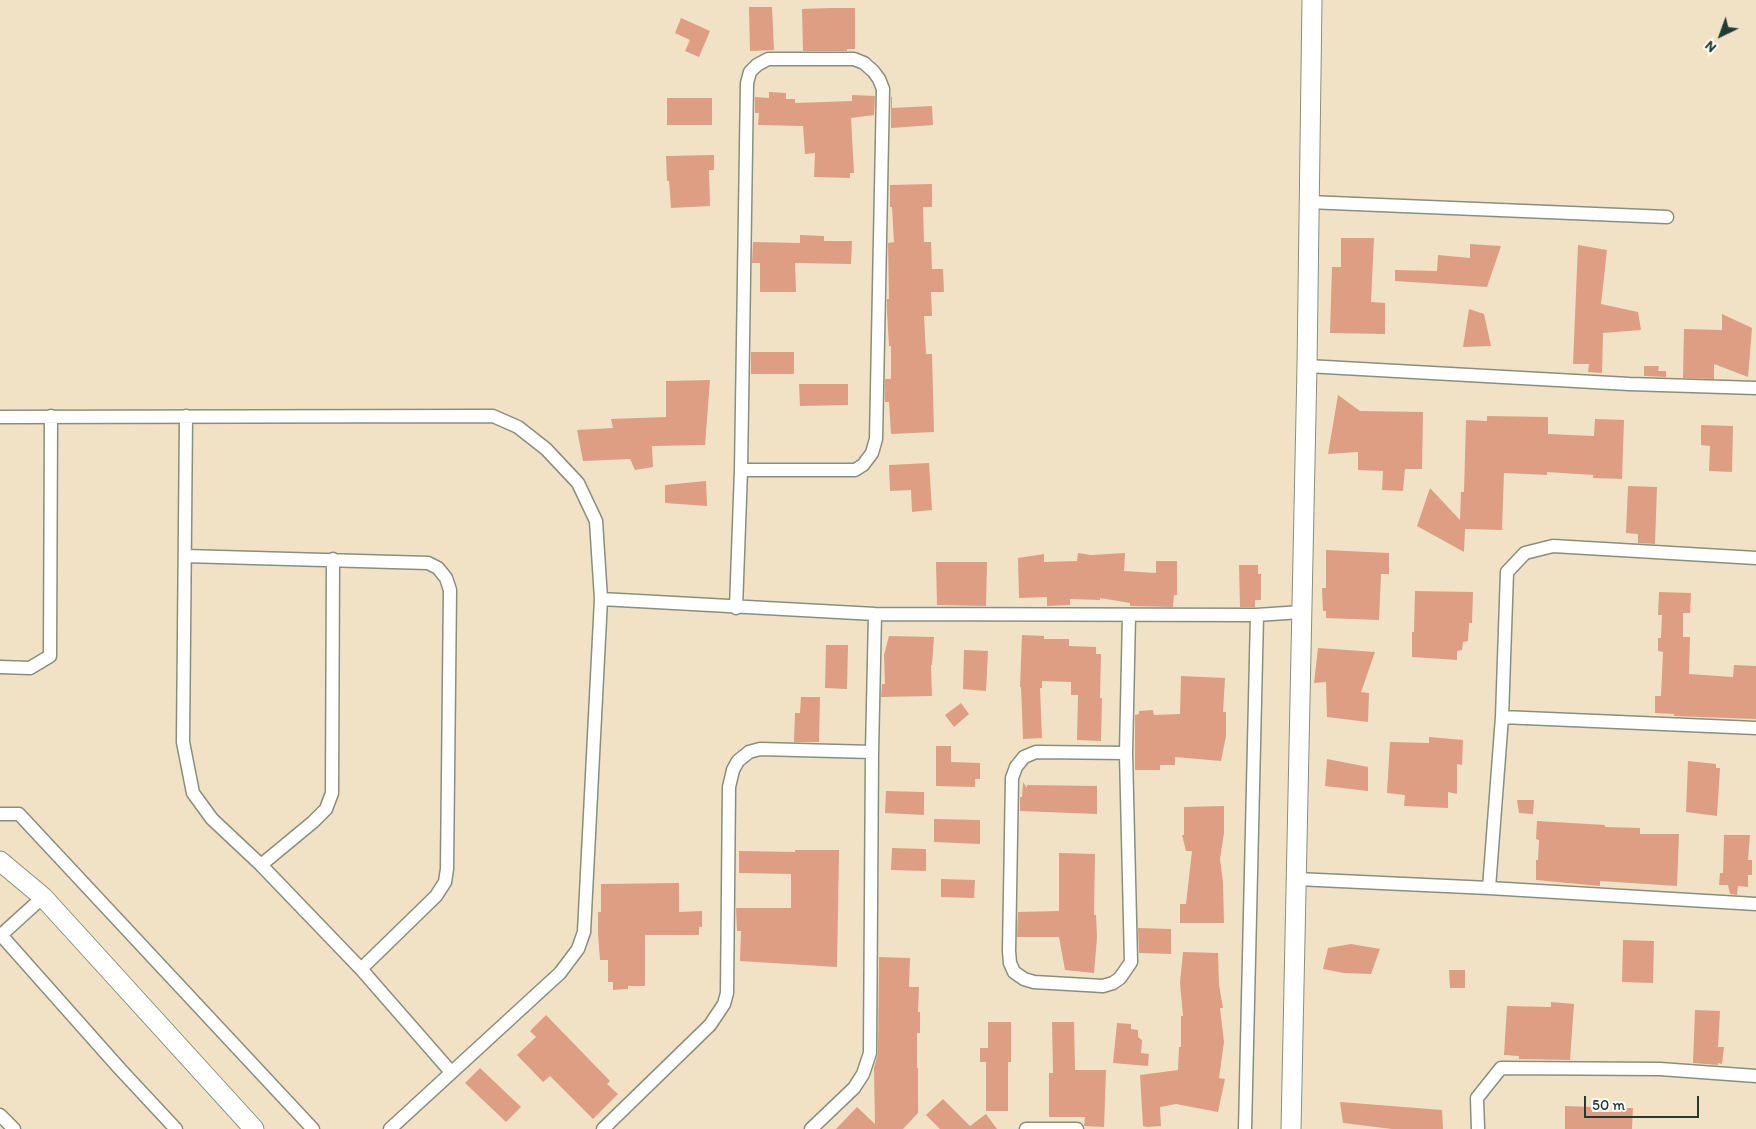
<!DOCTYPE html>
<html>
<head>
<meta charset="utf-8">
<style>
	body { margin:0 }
	#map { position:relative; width:1756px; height:1129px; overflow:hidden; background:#f1e2c5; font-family:Itim,sans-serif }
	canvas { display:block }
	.north { position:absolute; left:1696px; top:10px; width:50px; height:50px; -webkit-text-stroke:4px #fdfcf7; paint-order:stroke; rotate:222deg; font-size:14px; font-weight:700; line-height:20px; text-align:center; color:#1f3d34 }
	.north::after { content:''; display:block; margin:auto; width:18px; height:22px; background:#1f3d34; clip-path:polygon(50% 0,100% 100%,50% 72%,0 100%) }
	.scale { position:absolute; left:1584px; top:1096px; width:115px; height:22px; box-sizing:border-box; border:2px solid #1f3d34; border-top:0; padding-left:6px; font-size:15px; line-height:18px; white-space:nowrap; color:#1f3d34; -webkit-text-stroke:4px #fdfcf7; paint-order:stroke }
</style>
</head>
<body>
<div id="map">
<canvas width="1756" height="1129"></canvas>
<div class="north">N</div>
<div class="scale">50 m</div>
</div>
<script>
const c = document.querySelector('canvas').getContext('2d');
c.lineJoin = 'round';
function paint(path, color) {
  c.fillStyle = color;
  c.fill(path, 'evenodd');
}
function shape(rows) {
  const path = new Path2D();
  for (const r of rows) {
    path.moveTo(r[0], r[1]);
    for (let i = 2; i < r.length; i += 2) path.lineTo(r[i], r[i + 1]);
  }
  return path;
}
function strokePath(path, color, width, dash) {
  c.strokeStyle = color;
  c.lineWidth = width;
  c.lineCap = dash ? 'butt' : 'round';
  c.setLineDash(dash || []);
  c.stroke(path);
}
paint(shape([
	[749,7,772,7,774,50,750,51],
	[830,8,855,8,855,49,847,49,847,51,803,51,802,9],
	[681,18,710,31,699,57,685,51,690,40,675,33],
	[769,92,786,93,786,99,795,99,795,103,852,101,852,95,875,96,874,115,851,118,854,173,850,173,850,178,814,177,815,153,805,154,803,126,758,125,759,113,755,113,755,97,769,98],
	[891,97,892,97,892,108,932,106,933,125,891,128],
	[667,98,712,98,712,125,667,125],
	[714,155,714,170,709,170,710,206,671,208,669,181,667,181,666,156],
	[932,184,932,207,923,207,924,242,931,242,932,269,943,269,944,292,931,292,932,316,924,316,926,354,932,354,934,432,891,434,889,402,885,402,885,379,891,379,891,346,889,346,887,311,887,299,889,299,888,243,894,242,892,207,890,207,890,185],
	[800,235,824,236,824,241,852,241,851,264,795,263,796,292,760,292,760,263,752,263,753,242,800,243],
	[1341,238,1374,238,1371,302,1385,303,1385,334,1330,333,1332,267,1341,267],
	[1470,244,1501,246,1487,287,1395,281,1395,270,1437,271,1438,255,1470,258],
	[1578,245,1607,250,1601,304,1638,312,1641,330,1603,333,1602,373,1588,372,1589,364,1573,364],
	[1469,309,1484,314,1491,346,1463,347],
	[1722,314,1752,328,1748,377,1714,364,1714,379,1683,378,1684,329,1722,330],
	[751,352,794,352,794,374,751,374],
	[1644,366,1659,366,1658,371,1666,371,1666,377,1644,376],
	[710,380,705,445,652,446,653,467,635,470,630,459,583,461,577,430,613,428,611,419,666,417,666,381],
	[799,384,848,384,848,405,800,406],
	[1338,395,1360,411,1423,412,1422,469,1405,469,1403,491,1382,490,1383,471,1358,470,1358,452,1328,454],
	[1487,416,1548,417,1548,434,1594,436,1595,419,1624,420,1622,479,1593,478,1593,475,1547,472,1547,475,1504,473,1502,530,1465,529,1464,552,1417,526,1430,488,1460,520,1461,492,1464,492,1466,420,1487,421],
	[1701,425,1733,426,1732,472,1709,471,1710,446,1701,445],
	[929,463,932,510,912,512,911,490,890,491,889,465],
	[706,481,707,506,665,503,665,485],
	[1628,486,1657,487,1655,544,1638,543,1638,534,1626,533],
	[1326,550,1389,553,1389,574,1381,574,1379,620,1326,618,1326,611,1323,611,1322,588,1326,588],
	[1078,553,1091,555,1125,553,1124,571,1156,573,1156,561,1177,561,1177,595,1174,595,1173,607,1130,606,1130,603,1100,598,1100,600,1070,599,1070,605,1047,606,1047,597,1019,598,1018,558,1044,554,1044,562,1077,561],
	[936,562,987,562,986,606,937,605],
	[1239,565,1258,565,1258,574,1261,574,1261,600,1255,600,1255,607,1240,607],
	[1415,591,1473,592,1472,623,1469,623,1468,641,1463,642,1462,650,1457,651,1457,660,1412,657,1412,632,1414,632],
	[1659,592,1691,593,1690,613,1683,613,1683,637,1690,637,1689,674,1733,677,1734,665,1756,666,1756,719,1674,716,1674,714,1655,713,1655,696,1661,696,1663,652,1658,651,1658,638,1661,638,1662,615,1658,615],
	[1022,635,1044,636,1044,639,1069,639,1069,646,1096,647,1096,654,1101,654,1100,698,1102,698,1101,741,1077,740,1078,695,1071,695,1071,682,1042,681,1042,688,1040,688,1042,738,1023,739,1021,687,1020,687],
	[889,636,934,637,932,665,931,665,932,696,881,697,882,684,885,684,884,655],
	[826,645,848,645,847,689,825,688],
	[1318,648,1375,652,1361,692,1369,693,1368,722,1327,717,1326,682,1314,683],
	[964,650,988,651,986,691,963,689],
	[1181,676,1225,678,1223,712,1226,712,1226,736,1221,761,1175,757,1175,765,1160,765,1160,770,1135,770,1135,715,1139,714,1139,711,1153,710,1154,715,1180,714],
	[801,697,820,697,819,742,794,742,795,713,800,713],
	[961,703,969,714,954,727,945,715],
	[1429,737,1463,740,1462,765,1457,764,1457,794,1448,792,1448,808,1404,806,1405,795,1387,793,1390,742,1429,743],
	[936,746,951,746,951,762,980,763,980,779,975,779,975,787,936,786],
	[1327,759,1368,767,1368,791,1325,786],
	[1688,761,1716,764,1716,768,1720,768,1717,816,1686,812],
	[1023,782,1027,788,1027,785,1097,786,1097,814,1020,811,1020,797,1022,797],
	[886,791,924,792,924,815,885,813],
	[1517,800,1534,800,1533,814,1519,813],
	[1224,806,1224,833,1220,859,1223,882,1224,923,1180,923,1180,904,1186,904,1192,851,1186,851,1182,835,1184,835,1184,807],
	[934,819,980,820,980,844,934,842],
	[1537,821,1605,825,1605,827,1640,828,1640,834,1679,834,1677,886,1600,881,1600,886,1536,880,1536,860,1538,860,1539,840,1536,839],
	[1724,835,1750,835,1748,860,1752,860,1752,875,1748,875,1748,887,1738,886,1737,895,1730,894,1728,885,1719,885,1720,873,1723,873],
	[892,848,926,849,926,871,891,870],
	[795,850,839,850,837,967,740,961,741,931,737,931,736,908,791,908,791,874,739,873,739,851,795,852],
	[1059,853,1095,854,1094,915,1096,915,1097,938,1094,973,1065,970,1059,937,1017,937,1018,912,1059,911],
	[941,879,975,880,974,898,941,897],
	[679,883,679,912,702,911,702,927,699,927,699,935,645,935,645,986,628,986,628,989,613,990,613,982,608,982,608,960,600,960,598,934,598,912,601,912,601,884],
	[1138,928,1171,929,1171,954,1139,953],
	[1623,940,1654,941,1653,983,1622,982],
	[1351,944,1380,949,1371,974,1344,973,1323,969,1328,948],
	[1183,952,1218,953,1219,985,1223,1008,1220,1008,1224,1042,1219,1078,1225,1079,1218,1112,1176,1104,1160,1107,1161,1126,1147,1127,1143,1126,1140,1075,1178,1070,1179,1047,1181,1047,1181,1016,1183,1016,1180,983],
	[879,957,910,958,909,987,919,987,918,1012,920,1012,920,1033,917,1033,917,1068,918,1068,918,1113,903,1129,836,1129,857,1107,875,1124,874,1068,878,1053],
	[1449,970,1465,970,1465,988,1450,988],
	[1551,1002,1574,1004,1570,1060,1519,1059,1519,1056,1504,1055,1507,1006,1551,1007],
	[1695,1010,1720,1011,1718,1047,1724,1047,1722,1064,1718,1063,1718,1065,1693,1063],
	[546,1015,610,1081,607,1084,618,1094,593,1119,550,1076,543,1082,517,1055,536,1037,530,1031],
	[988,1022,1011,1022,1011,1062,1008,1062,1008,1111,986,1111,986,1062,980,1062,980,1048,988,1048],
	[1052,1022,1074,1022,1075,1070,1106,1070,1104,1127,1084,1126,1085,1117,1049,1117,1049,1073,1053,1073],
	[1117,1023,1131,1024,1131,1029,1138,1030,1138,1037,1142,1040,1141,1053,1149,1054,1148,1066,1113,1063],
	[480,1068,521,1107,506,1122,465,1083],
	[943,1099,970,1126,986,1114,997,1129,940,1129,926,1115],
	[1340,1102,1442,1110,1443,1129,1392,1129,1343,1123],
	[1565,1106,1592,1107,1592,1112,1617,1112,1618,1108,1633,1108,1632,1129,1565,1129]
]), '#de9e83');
const street = shape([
	[1308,202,1667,217],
	[1307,366,1629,384,1756,388],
	[186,416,183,742,193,793,212,819,261,865,361,969,451,1072],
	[0,417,493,416,518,427,546,449,578,483,596,521,601,599,875,614,1257,615,1301,612],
	[185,556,428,563,438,568,446,578,450,590,447,869,445,882,436,896,361,969],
	[736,608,741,470,747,83,750,72,757,65,768,59,854,59,864,63,873,71,879,79,883,89,876,439,872,453,863,465,855,470,741,470],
	[0,667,30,668,50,656,51,416],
	[1502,717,1756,728],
	[1126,753,1036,752,1024,757,1016,767,1012,778,1009,951,1010,963,1014,972,1024,979,1034,982,1103,986,1113,983,1120,978,1131,962,1126,753,1129,615],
	[0,814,19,814,313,1129],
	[261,865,313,822,326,809,332,793,333,559],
	[1297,879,1489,888,1756,904],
	[1489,888,1502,717,1507,572,1525,553,1553,546,1756,558],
	[1,935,120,1069,176,1129],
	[0,936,43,897],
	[0,1115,14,1129],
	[390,1129,560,973,578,949,584,932,601,599],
	[603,1129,710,1025,724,1004,727,993,729,787,733,770,738,761,749,752,760,749,872,752],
	[811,1129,854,1088,863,1074,870,1053,872,752,875,614],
	[1026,1129,1077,1129],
	[1245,1129,1257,615],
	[1478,1129,1477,1098,1501,1068,1660,1069,1756,1076]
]);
const secondary = shape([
	[0,861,43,897,254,1129],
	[1291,1129,1307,366,1312,0]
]);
strokePath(street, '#88907c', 15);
strokePath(secondary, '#88907c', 21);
strokePath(street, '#fff', 12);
strokePath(secondary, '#fff', 19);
</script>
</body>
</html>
